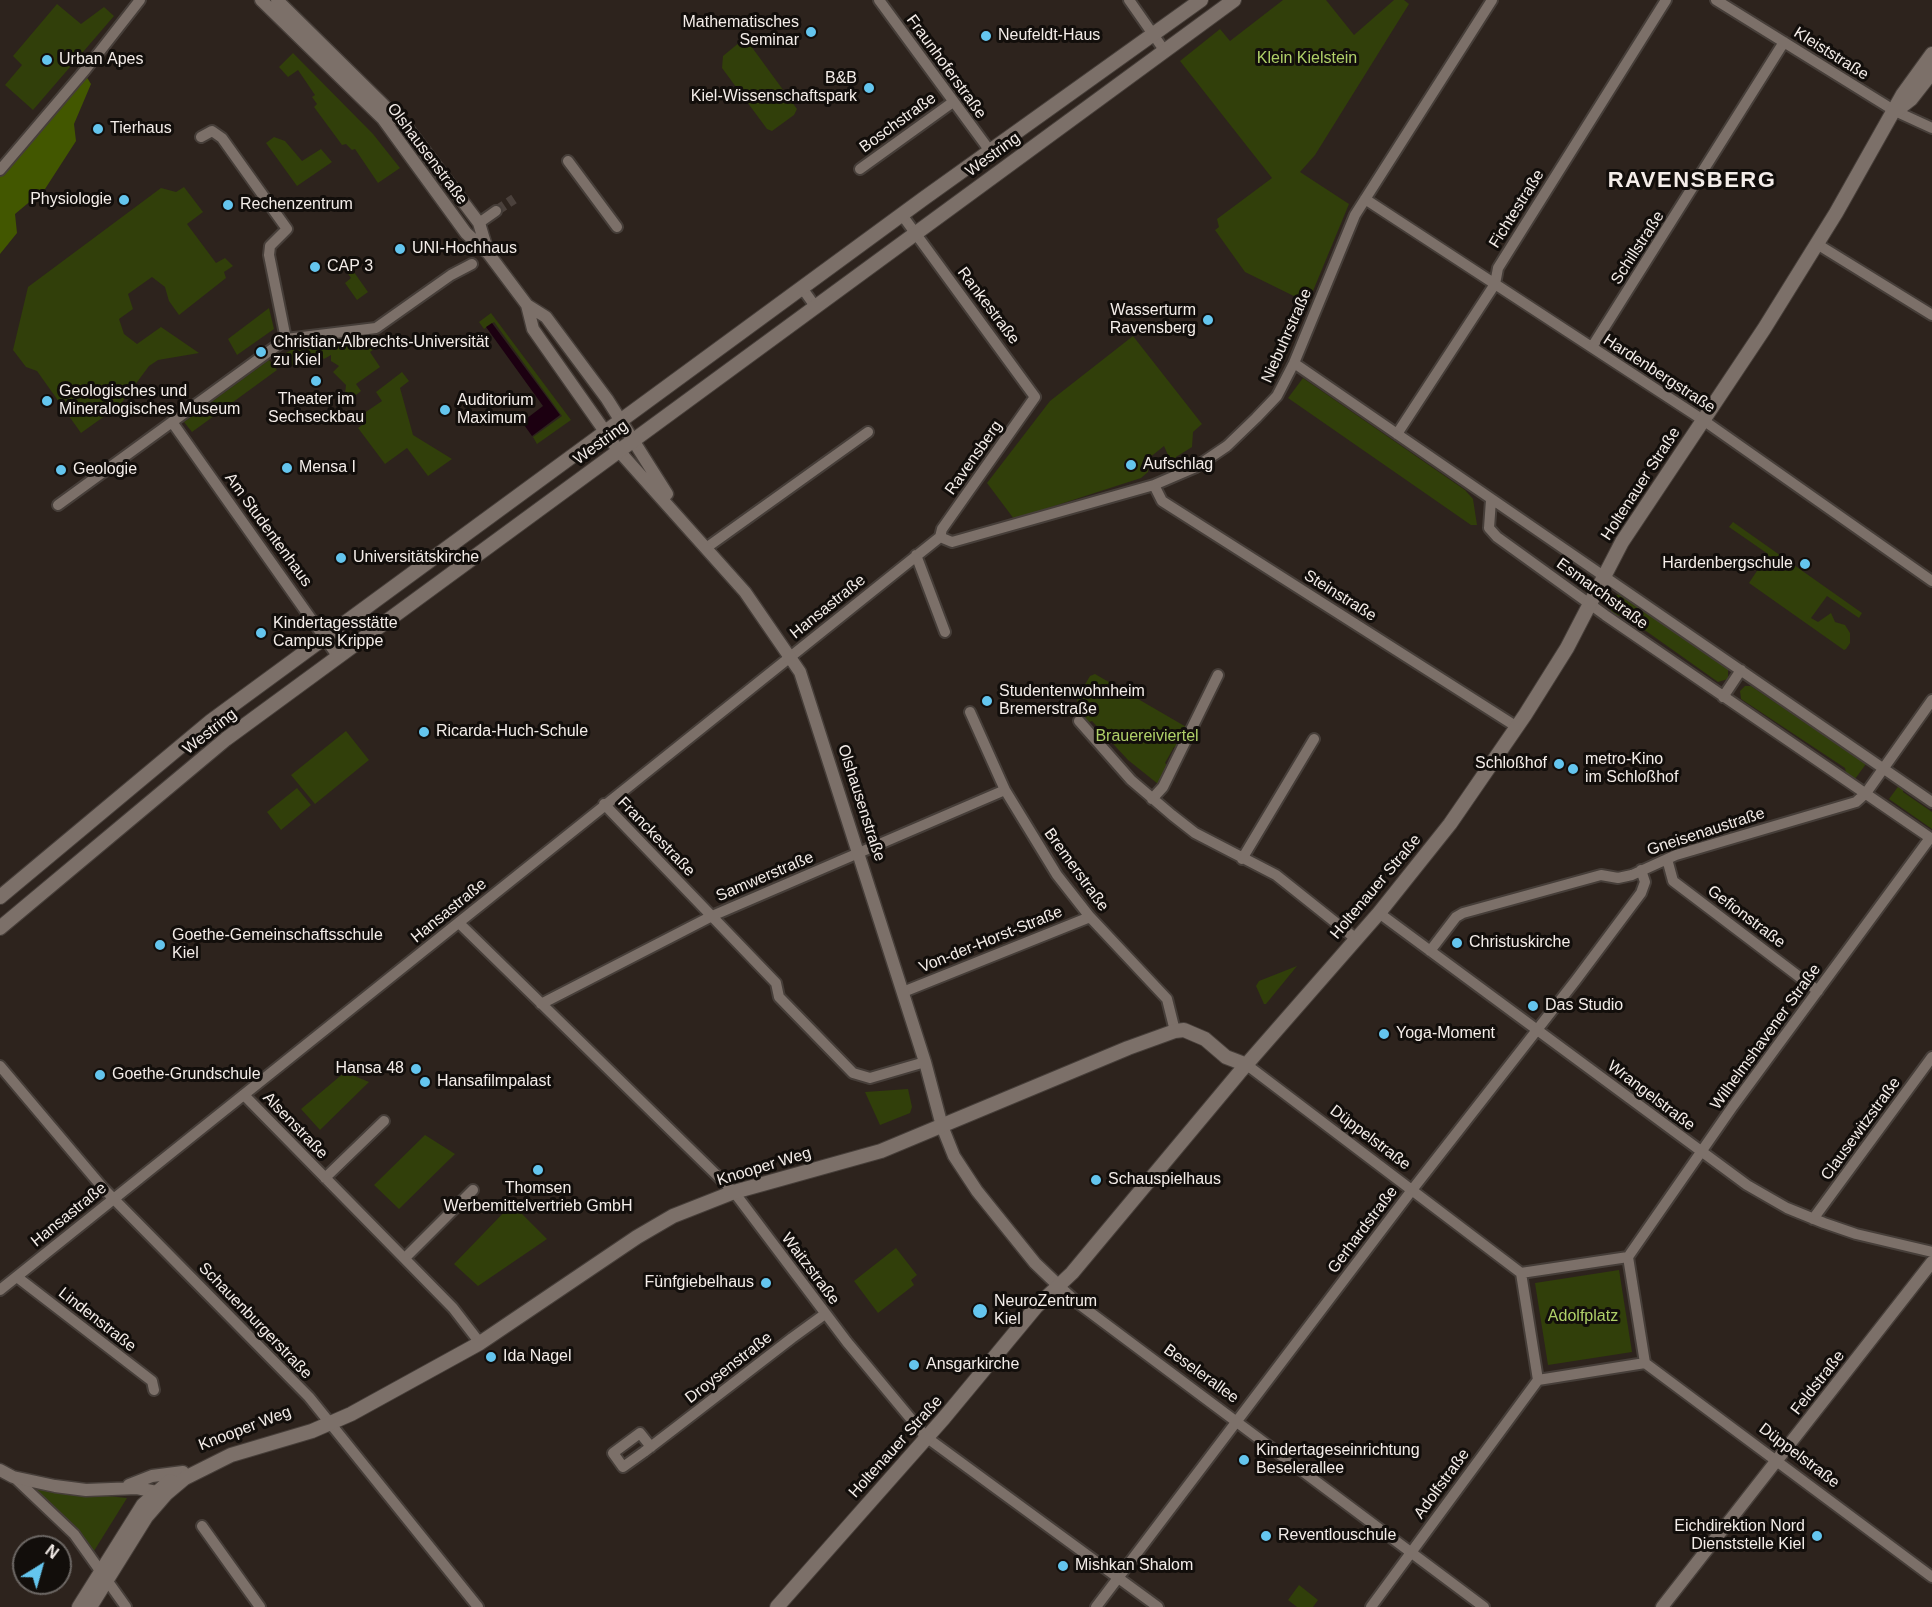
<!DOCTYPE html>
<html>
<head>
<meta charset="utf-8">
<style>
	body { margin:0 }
	#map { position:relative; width:1932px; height:1607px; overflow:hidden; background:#2d231d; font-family:Helvetica,sans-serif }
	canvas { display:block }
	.north { position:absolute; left:12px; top:1535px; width:60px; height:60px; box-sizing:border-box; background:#120e0b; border:2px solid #6c6764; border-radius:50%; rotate:37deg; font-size:16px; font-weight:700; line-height:24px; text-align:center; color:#f4ede9 }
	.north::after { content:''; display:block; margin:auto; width:21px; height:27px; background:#64c5ee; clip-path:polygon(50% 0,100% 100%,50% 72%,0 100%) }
</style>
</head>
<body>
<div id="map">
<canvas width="1932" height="1607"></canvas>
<div class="north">N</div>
</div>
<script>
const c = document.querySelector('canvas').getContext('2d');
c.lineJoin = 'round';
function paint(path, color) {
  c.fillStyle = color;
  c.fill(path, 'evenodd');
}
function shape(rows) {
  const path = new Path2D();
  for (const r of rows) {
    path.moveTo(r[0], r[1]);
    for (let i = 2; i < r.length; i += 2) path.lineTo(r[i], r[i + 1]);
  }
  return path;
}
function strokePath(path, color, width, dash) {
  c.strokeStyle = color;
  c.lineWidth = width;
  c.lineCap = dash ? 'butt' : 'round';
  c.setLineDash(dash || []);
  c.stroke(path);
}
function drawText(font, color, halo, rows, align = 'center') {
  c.font = font + ' Helvetica,sans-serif';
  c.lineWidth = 6;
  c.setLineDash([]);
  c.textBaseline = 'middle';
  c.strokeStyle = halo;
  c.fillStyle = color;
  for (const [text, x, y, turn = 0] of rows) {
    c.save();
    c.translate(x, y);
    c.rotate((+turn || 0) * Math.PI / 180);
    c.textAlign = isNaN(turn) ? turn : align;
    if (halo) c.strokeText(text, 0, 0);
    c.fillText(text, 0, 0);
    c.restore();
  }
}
paint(shape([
	[1283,0,1326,0,1354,35,1394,0,1404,0,1409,4,1315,155,1300,172,1349,204,1308,303,1245,272,1215,230,1219,227,1217,219,1272,178,1180,61,1220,29,1230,41],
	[57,4,81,24,104,7,114,16,33,110,5,85,22,65,13,56],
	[740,42,751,46,797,109,794,115,772,131,767,129,722,68,723,56],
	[293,53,373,134,400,168,378,183,355,149,352,150,346,144,342,145,314,107,317,104,312,97,315,95,298,70,288,77,279,67],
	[274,137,285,141,302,161,321,149,332,162,297,186,266,143],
	[184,187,203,212,187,224,216,263,225,258,233,266,224,272,226,278,179,315,169,301,165,287,152,277,128,294,133,309,119,319,124,334,137,344,161,327,199,353,158,360,149,366,120,405,81,433,37,371,26,367,13,350,28,287,161,188,176,192],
	[344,258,368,292,357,300,345,283,351,278,340,262],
	[269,308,274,329,237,355,228,339],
	[491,313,571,420,537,444,533,437,562,416,494,322,484,329,479,322],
	[1133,336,1202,424,1193,432,1192,447,1176,457,1171,468,1163,467,1161,462,1168,455,1164,446,1149,458,1148,472,1141,478,1014,519,987,483,1050,401],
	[371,339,377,347,370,352,380,367,356,384,361,391,350,400,345,394,346,385,333,372,339,366,331,361,331,355,324,359,321,356,313,359,308,357,294,367,287,359,286,353,293,349],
	[269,360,277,370,192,432,184,422],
	[402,372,409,381,400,388,413,435,452,459,428,476,407,448,385,464,358,428,365,423,360,416,382,401,376,392],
	[1303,378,1465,490,1473,499,1477,525,1471,525,1288,398],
	[1733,522,1862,613,1859,618,1827,596,1811,618,1818,622,1831,613,1835,622,1845,625,1850,633,1850,643,1846,649,1844,650,1749,583,1768,554,1729,527],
	[1619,594,1728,669,1728,679,1718,682,1622,614,1618,616,1611,611,1615,596],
	[1095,674,1188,728,1177,749,1174,747,1165,763,1169,767,1158,784,1128,760,1092,721,1086,723,1078,714,1077,698,1090,676],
	[1745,686,1751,686,1866,764,1855,779,1846,773,1845,768,1741,699,1740,691],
	[346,731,369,760,315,804,291,775],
	[1900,784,1904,787,1903,792,1932,812,1932,829,1889,799],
	[297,788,311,805,281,830,267,812],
	[1297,966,1266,1004,1264,1004,1256,986,1259,981],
	[345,1072,369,1082,320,1130,301,1109],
	[908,1089,912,1107,910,1113,880,1125,865,1092],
	[425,1135,455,1154,399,1209,374,1185],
	[512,1204,547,1239,478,1286,454,1264],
	[896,1248,917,1275,911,1280,914,1285,878,1313,854,1281],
	[1619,1270,1632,1352,1548,1365,1535,1283],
	[31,1488,127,1498,94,1551,67,1521],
	[1299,1585,1318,1600,1313,1607,1297,1607,1288,1600]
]), '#313f0a');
paint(shape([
	[86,76,91,84,74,124,76,141,45,189,15,214,17,233,0,254,0,174]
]), '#425700');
paint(shape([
	[492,323,560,415,532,436,522,422,543,406,486,327]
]), '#1c0011');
strokePath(shape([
	[496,211,514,199]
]), '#4b413c', 10, [10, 5]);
const minor = shape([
	[879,0,990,151],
	[1129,0,1164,50],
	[1716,0,1895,111,1932,128],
	[201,137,212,131,222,138,287,229,270,246,269,255,286,339],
	[568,161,617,227],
	[860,169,953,102],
	[0,170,86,69,140,0],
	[1365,199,1703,420,1932,581],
	[902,215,1035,397,942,529,940,537],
	[479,223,496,211],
	[1817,244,1932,315],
	[802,288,815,306],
	[286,339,376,328,451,275,472,264],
	[1592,347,1784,42],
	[1294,363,1932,802],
	[172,422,338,657],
	[1397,434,1495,284,1498,268,1666,0],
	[1154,485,1162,501,1517,727],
	[1491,500,1489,528,1497,537,1605,615,1932,839],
	[58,505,286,339],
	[940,537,952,542,1154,485,1196,467,1227,446,1256,418,1277,396,1294,363,1355,215,1492,0],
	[706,548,868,432],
	[916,555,945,632],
	[1723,697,1741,670],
	[970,712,1005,790,1057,875,1090,917,1167,999,1175,1031],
	[1079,721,1131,780,1172,815,1195,833,1276,875,1355,938],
	[1152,799,1163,787,1218,675],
	[604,804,776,983,779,997,853,1073,870,1078,925,1062],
	[1242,859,1314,739],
	[1667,859,1673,881,1818,991],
	[1379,913,1747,1185,1787,1208,1824,1223,1856,1234,1932,1252],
	[459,923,734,1192,847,1342,926,1437,1158,1607],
	[1430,951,1456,917,1463,913,1601,875,1618,878,1632,875,1676,855,1856,802,1866,793,1932,700],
	[903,992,1090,917],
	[541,1004,712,916,1005,790],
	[1247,1065,1521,1273],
	[0,1066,103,1188,309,1397,478,1607],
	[244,1095,453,1308,480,1343],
	[325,1178,384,1121],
	[1813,1219,1932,1057],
	[1628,1257,1733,1106,1930,838],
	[1628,1257,1645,1363,1538,1380,1521,1273,1628,1257],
	[405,1258,473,1190],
	[17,1277,152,1381,154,1390],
	[1059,1286,1079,1304,1484,1607],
	[0,1290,940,537],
	[1645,1363,1932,1577],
	[651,1447,640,1433,613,1453,623,1467,644,1452,674,1429,792,1338,825,1314],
	[14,1477,74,1534,126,1607],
	[202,1526,260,1607],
	[1096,1607,1412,1190,1576,980,1641,893,1645,882,1641,870],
	[1371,1607,1538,1380]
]);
const tertiary = shape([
	[261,0,383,119,466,233,488,253,527,305,546,317,607,399,667,494],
	[277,0,408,129,479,223,488,253],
	[527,305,533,329,618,450,745,592,800,672,925,1062,942,1126,954,1156,977,1191,1035,1263,1059,1286],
	[0,1470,13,1477,55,1486,86,1490,137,1488,166,1494],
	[129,1485,152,1476,183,1472],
	[1662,1607,1932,1262]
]);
const secondary = shape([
	[1897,110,1911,99,1932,72],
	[0,897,211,721,923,199,1201,0],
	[0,928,226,739,1234,0],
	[79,1607,143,1505,170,1481],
	[90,1607,146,1517,166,1494,185,1478,231,1455,312,1431,351,1414,480,1343,637,1237,673,1216,734,1192,881,1151,1128,1048,1175,1031,1184,1030,1205,1039,1226,1057,1247,1065],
	[777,1607,944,1418,1036,1307,1072,1273,1239,1073,1379,913,1450,824,1525,715,1567,648,1622,542,1764,329,1836,213,1903,94,1932,54]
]);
strokePath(minor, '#463e39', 14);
strokePath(tertiary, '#463e39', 15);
strokePath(secondary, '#463e39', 16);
strokePath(minor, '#7c7069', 10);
strokePath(tertiary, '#7c7069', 12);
strokePath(secondary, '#7c7069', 14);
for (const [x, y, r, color] of [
	[811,32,6,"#64c5ee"],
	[986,36,6,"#64c5ee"],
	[47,60,6,"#64c5ee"],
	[869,88,6,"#64c5ee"],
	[98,129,6,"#64c5ee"],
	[124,200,6,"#64c5ee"],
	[228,205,6,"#64c5ee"],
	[400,249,6,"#64c5ee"],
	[315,267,6,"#64c5ee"],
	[1208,320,6,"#64c5ee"],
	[261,352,6,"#64c5ee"],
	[316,381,6,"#64c5ee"],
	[47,401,6,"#64c5ee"],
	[445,410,6,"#64c5ee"],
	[1131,465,6,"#64c5ee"],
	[287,468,6,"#64c5ee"],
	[61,470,6,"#64c5ee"],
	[341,558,6,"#64c5ee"],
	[1805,564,6,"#64c5ee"],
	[261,633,6,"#64c5ee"],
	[987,701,6,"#64c5ee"],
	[424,732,6,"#64c5ee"],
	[1559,764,6,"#64c5ee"],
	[1573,769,6,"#64c5ee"],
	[1457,943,6,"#64c5ee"],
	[160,945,6,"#64c5ee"],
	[1533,1006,6,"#64c5ee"],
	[1384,1034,6,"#64c5ee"],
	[416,1069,6,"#64c5ee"],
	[100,1075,6,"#64c5ee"],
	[425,1082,6,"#64c5ee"],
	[538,1170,6,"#64c5ee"],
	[1096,1180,6,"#64c5ee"],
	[766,1283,6,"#64c5ee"],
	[980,1311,8,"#64c5ee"],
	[491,1357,6,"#64c5ee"],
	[914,1365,6,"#64c5ee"],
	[1244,1460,6,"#64c5ee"],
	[1266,1536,6,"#64c5ee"],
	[1817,1536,6,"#64c5ee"],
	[1063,1566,6,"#64c5ee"]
]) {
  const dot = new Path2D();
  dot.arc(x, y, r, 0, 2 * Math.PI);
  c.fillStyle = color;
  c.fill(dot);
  strokePath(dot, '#120e0b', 2);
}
drawText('16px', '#f4ede9', '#120e0b', [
	["Mathematisches",799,23,"right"],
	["Seminar",799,41,"right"],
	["Neufeldt-Haus",998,36],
	["Urban Apes",59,60],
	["B&B",857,79,"right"],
	["Kiel-Wissenschaftspark",857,97,"right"],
	["Tierhaus",110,129],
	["Physiologie",112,200,"right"],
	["Rechenzentrum",240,205],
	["UNI-Hochhaus",412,249],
	["CAP 3",327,267],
	["Wasserturm",1196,311,"right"],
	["Ravensberg",1196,329,"right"],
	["Christian-Albrechts-Universität",273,343],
	["zu Kiel",273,361],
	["Geologisches und",59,392],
	["Mineralogisches Museum",59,410],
	["Theater im",316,400,"center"],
	["Sechseckbau",316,418,"center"],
	["Auditorium",457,401],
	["Maximum",457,419],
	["Aufschlag",1143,465],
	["Mensa I",299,468],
	["Geologie",73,470],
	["Universitätskirche",353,558],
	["Hardenbergschule",1793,564,"right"],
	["Kindertagesstätte",273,624],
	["Campus Krippe",273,642],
	["Studentenwohnheim",999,692],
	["Bremerstraße",999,710],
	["Ricarda-Huch-Schule",436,732],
	["metro-Kino",1585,760],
	["im Schloßhof",1585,778],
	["Schloßhof",1547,764,"right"],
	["Goethe-Gemeinschaftsschule",172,936],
	["Kiel",172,954],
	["Christuskirche",1469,943],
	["Das Studio",1545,1006],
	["Yoga-Moment",1396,1034],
	["Hansa 48",404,1069,"right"],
	["Goethe-Grundschule",112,1075],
	["Hansafilmpalast",437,1082],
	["Schauspielhaus",1108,1180],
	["Thomsen",538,1189,"center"],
	["Werbemittelvertrieb GmbH",538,1207,"center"],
	["Fünfgiebelhaus",754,1283,"right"],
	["NeuroZentrum",994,1302],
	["Kiel",994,1320],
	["Ida Nagel",503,1357],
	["Ansgarkirche",926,1365],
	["Kindertageseinrichtung",1256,1451],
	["Beselerallee",1256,1469],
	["Eichdirektion Nord",1805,1527,"right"],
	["Dienststelle Kiel",1805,1545,"right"],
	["Reventlouschule",1278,1536],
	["Mishkan Shalom",1075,1566]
], 'left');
drawText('16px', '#f4ede9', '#120e0b', [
	["Kleiststraße",1831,54,32],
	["Fraunhoferstraße",946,67,54],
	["Boschstraße",898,123,-36],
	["Olshausenstraße",427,154,53],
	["Westring",993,155,-36],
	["Fichtestraße",1517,209,-58],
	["Schillstraße",1638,248,-57],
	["Rankestraße",988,306,53],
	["Niebuhrstraße",1287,336,-66],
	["Hardenbergstraße",1659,374,33],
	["Westring",601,443,-36],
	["Ravensberg",974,458,-55],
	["Holtenauer Straße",1641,484,-57],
	["Am Studentenhaus",268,530,54],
	["Esmarchstraße",1602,594,36],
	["Steinstraße",1340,596,32],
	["Hansastraße",828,607,-39],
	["Westring",210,732,-38],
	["Olshausenstraße",861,803,72],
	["Gneisenaustraße",1706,832,-18],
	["Franckestraße",656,837,46],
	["Bremerstraße",1076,870,54],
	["Samwerstraße",765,877,-23],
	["Holtenauer Straße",1376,887,-50],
	["Hansastraße",449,911,-39],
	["Gefionstraße",1746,917,37],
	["Von-der-Horst-Straße",991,940,-22],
	["Wilhelmshavener Straße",1766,1037,-54],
	["Wrangelstraße",1651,1096,37],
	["Alsenstraße",295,1126,46],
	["Clausewitzstraße",1861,1129,-54],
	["Düppelstraße",1370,1138,37],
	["Knooper Weg",764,1167,-17],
	["Hansastraße",69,1215,-39],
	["Gerhardstraße",1363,1230,-53],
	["Waitzstraße",810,1269,53],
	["Lindenstraße",97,1320,38],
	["Schauenburgerstraße",255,1321,46],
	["Droysenstraße",729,1368,-38],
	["Beselerallee",1201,1374,36],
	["Feldstraße",1818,1383,-52],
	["Knooper Weg",245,1429,-21],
	["Holtenauer Straße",896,1447,-48],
	["Düppelstraße",1799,1456,37],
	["Adolfstraße",1442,1484,-54]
]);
drawText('16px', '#b0d169', '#120e0b', [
	["Klein Kielstein",1307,59],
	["Brauereiviertel",1147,737],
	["Adolfplatz",1583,1317]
]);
c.letterSpacing = '1.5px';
drawText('bold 22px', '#f4ede9', '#120e0b', [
	["RAVENSBERG",1692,181]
]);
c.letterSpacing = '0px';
</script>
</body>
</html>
